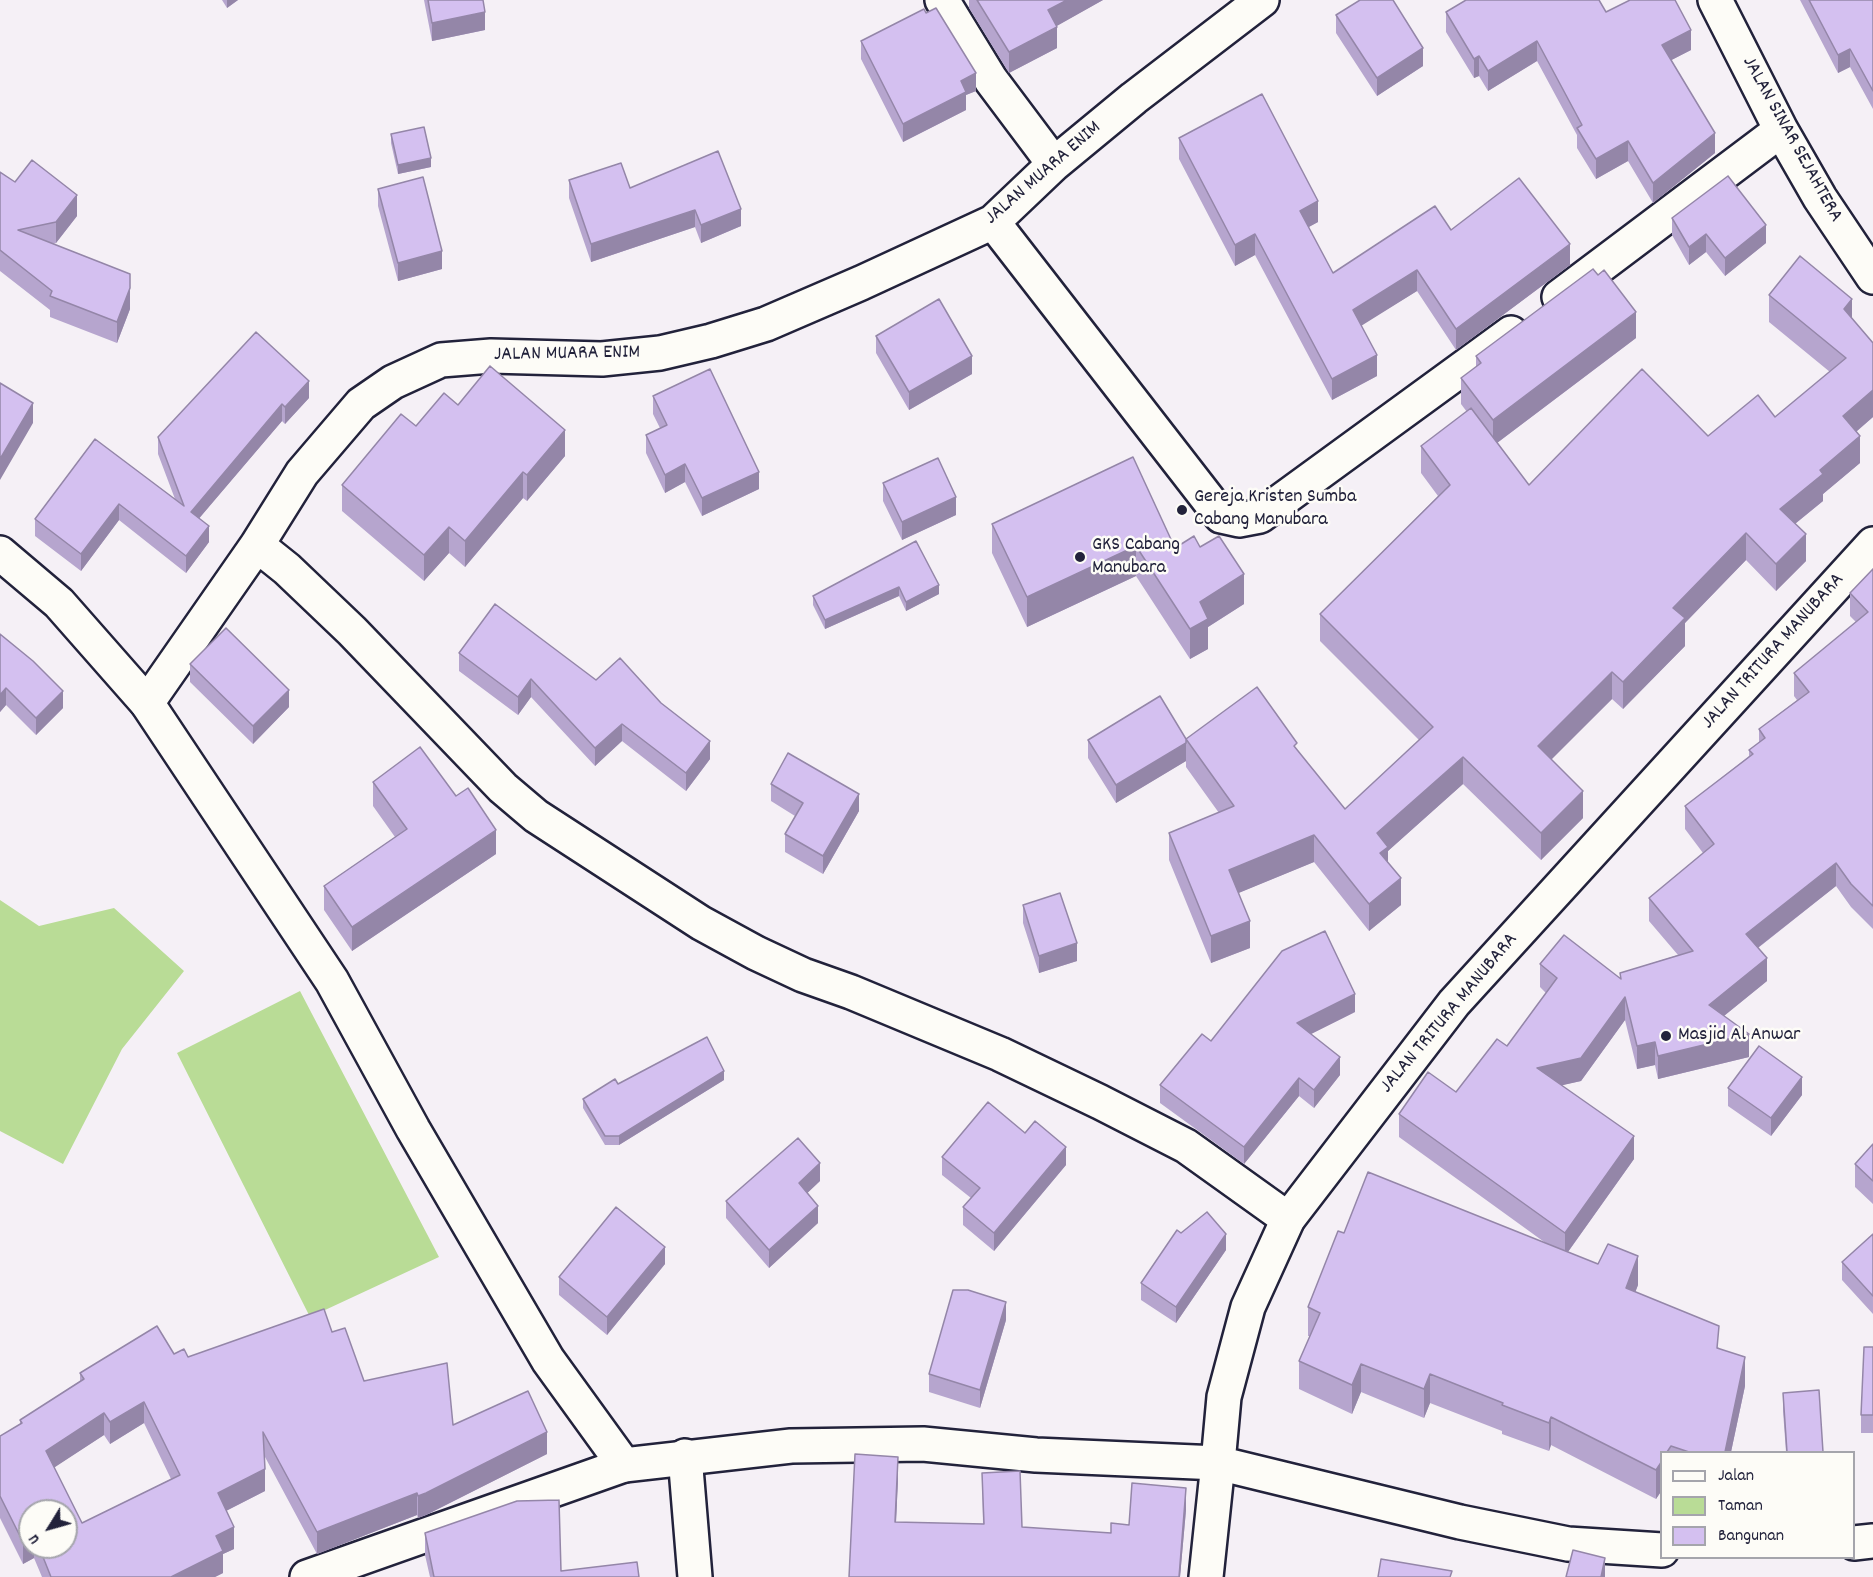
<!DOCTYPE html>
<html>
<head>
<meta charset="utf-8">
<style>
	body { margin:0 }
	#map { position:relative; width:1873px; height:1577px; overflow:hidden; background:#f5f0f6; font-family:Dekko,sans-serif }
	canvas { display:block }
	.legend { position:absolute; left:1660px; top:1451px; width:195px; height:108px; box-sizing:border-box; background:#fdfcf7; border:2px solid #a5a5ac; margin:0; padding:8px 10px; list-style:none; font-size:18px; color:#22223b }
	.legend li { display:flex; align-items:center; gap:12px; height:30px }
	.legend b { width:30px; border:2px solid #a5a5ac }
	.north { position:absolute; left:18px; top:1499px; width:60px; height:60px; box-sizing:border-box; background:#fdfcf7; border:2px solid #a5a5ac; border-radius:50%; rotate:233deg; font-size:16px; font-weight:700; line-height:24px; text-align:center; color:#22223b }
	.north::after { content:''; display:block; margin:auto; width:21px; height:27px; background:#22223b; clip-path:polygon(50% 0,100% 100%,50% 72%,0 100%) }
</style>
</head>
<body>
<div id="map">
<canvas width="1873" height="1577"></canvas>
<ul class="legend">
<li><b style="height:8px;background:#fdfcf7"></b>Jalan</li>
<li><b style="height:16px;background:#b9dc96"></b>Taman</li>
<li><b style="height:16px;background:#d4c0f0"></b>Bangunan</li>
</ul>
<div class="north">U</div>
</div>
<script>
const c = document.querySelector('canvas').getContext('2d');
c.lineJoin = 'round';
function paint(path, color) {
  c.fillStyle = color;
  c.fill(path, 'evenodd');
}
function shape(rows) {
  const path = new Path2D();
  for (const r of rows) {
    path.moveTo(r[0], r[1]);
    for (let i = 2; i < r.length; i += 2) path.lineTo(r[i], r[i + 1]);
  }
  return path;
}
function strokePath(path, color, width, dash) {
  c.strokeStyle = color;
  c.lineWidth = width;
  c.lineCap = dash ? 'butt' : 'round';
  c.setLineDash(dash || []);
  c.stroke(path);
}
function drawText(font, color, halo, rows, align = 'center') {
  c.font = font + ' Dekko,sans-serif';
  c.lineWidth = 5;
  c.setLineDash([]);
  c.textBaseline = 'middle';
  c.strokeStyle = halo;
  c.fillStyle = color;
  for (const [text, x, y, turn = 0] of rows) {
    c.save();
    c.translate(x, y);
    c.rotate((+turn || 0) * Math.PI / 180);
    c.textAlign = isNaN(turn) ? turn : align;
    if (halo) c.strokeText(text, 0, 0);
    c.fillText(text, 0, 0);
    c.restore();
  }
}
paint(shape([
	[0,900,39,926,114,908,184,971,122,1049,63,1164,0,1131],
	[300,991,439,1257,310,1317,177,1053]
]), '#b9dc96');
const street = shape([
	[942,0,991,80,1054,164],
	[1715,0,1781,130,1820,198,1873,277],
	[993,222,1221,516,1239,520,1260,516,1511,333],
	[1559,297,1781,130],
	[257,545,287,569,352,631,503,788,536,816,701,923,756,953,803,975,851,992,1000,1054,1100,1102,1186,1146,1288,1219],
	[147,703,257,545,302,473,361,404,393,382,441,360,491,356,602,359,660,353,711,341,766,324,861,283,993,222,1054,164,1134,98,1262,0],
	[685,1456,695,1577],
	[307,1577,624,1465],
	[1206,1577,1218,1463]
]);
const secondary = shape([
	[0,553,59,603,147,703,332,981,413,1129,548,1360,624,1465,791,1446,923,1444,1036,1455,1218,1463,1460,1522,1568,1544,1662,1550],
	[1218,1463,1224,1397,1248,1307,1288,1219,1454,1003,1873,544],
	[1854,1543,1873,1541]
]);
strokePath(street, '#22223b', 38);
strokePath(secondary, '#22223b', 38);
strokePath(street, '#fdfcf7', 33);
strokePath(secondary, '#fdfcf7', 33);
paint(shape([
	[222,0,238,0,227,8],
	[424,0,483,0,485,30,432,41],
	[969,0,1103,0,1056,26,1057,48,1009,73,969,8],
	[1800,0,1873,0,1873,109,1850,67,1838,73],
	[1446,12,1606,12,1691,50,1671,60,1715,153,1653,203,1628,161,1596,179,1577,148,1577,135,1537,61,1488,91,1479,76,1474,78,1446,32],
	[1336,15,1423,66,1377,96,1336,33],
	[861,41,976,91,966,95,966,110,903,142,861,59],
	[391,134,431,167,398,174,391,143],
	[1179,138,1318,222,1308,227,1333,273,1451,230,1570,265,1456,350,1417,291,1361,325,1377,376,1332,400,1255,255,1235,266,1179,159],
	[0,172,15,182,77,216,56,243,53,244,130,309,117,343,50,317,50,310,0,271],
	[569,180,630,188,741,226,701,243,695,227,591,262,569,198],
	[378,189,442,269,398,281,378,206],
	[1672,218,1766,243,1725,276,1706,252,1689,265,1672,235],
	[1769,295,1852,319,1873,343,1873,417,1856,432,1860,463,1823,494,1823,501,1795,524,1806,561,1776,591,1746,560,1685,623,1685,646,1623,709,1612,699,1551,759,1583,818,1541,860,1463,784,1388,851,1388,862,1401,905,1369,931,1314,862,1238,893,1250,948,1211,963,1169,860,1169,833,1219,813,1186,767,1186,761,1116,803,1088,758,1088,740,1186,739,1297,751,1345,809,1419,740,1320,641,1320,614,1438,496,1421,473,1421,446,1467,412,1461,404,1461,378,1476,367,1476,356,1636,338,1497,443,1529,485,1775,417,1830,372,1769,322],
	[876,336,972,374,909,410,876,353],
	[653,396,759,489,702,516,685,482,665,493,646,453,646,435,660,428,653,414],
	[309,398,285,424,282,421,199,518,209,542,186,573,119,520,81,571,35,536,35,519,95,439,175,499,158,454,158,437],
	[458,405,565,456,527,501,523,498,465,567,449,553,424,581,342,511,342,485,416,426],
	[883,483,956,515,902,540,883,501],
	[992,524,1175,548,1200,547,1244,604,1208,627,1208,649,1190,659,1136,576,1027,627,992,553],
	[916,541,939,594,906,611,899,596,825,629,813,605,813,596],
	[1873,569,1873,929,1851,907,1836,886,1758,948,1767,981,1724,1016,1749,1057,1658,1079,1655,1065,1637,1069,1625,1020,1581,1081,1562,1085,1634,1159,1568,1252,1638,1285,1635,1292,1719,1348,1745,1386,1731,1452,1662,1452,1662,1490,1656,1499,1551,1445,1549,1451,1502,1434,1502,1431,1430,1403,1424,1418,1361,1392,1352,1414,1299,1389,1299,1361,1310,1336,1308,1336,1308,1307,1344,1233,1547,1244,1399,1137,1399,1114,1456,1092,1507,1046,1546,993,1540,987,1540,964,1620,978,1620,973,1678,955,1649,921,1649,898,1703,853,1685,829,1685,806,1749,756,1749,750,1759,742,1759,729,1797,700,1794,696,1794,673,1856,622,1850,616,1850,593],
	[0,634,63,708,36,735,6,705,0,712],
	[459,653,596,680,710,759,686,791,622,741,595,766,531,697,518,715,459,671],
	[190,664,289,707,253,744,190,682],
	[373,782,496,854,352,951,324,910,324,886,395,837,373,806],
	[771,784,859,811,823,874,785,852,785,834,795,816,771,801],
	[1023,905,1077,961,1039,973,1023,923],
	[1355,1012,1311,1034,1340,1075,1314,1108,1299,1096,1244,1164,1160,1103,1160,1085,1211,1041],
	[724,1080,619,1145,605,1145,583,1108,583,1099],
	[1728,1088,1802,1095,1771,1136,1728,1106],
	[1025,1133,1066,1165,994,1251,963,1225,963,1207,971,1198,942,1175,942,1157],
	[1873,1144,1873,1204,1855,1187,1855,1164],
	[820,1181,807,1193,818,1223,769,1268,726,1218,726,1201],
	[1181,1233,1226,1250,1176,1323,1141,1300,1141,1283],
	[1873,1234,1873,1314,1842,1280,1842,1262],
	[665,1264,607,1335,559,1295,559,1277],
	[1006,1320,980,1408,929,1392,929,1374],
	[332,1332,364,1381,453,1425,547,1454,426,1515,418,1518,417,1515,317,1554,265,1457,265,1491,226,1511,234,1549,223,1554,223,1573,215,1577,42,1577,34,1558,23,1564,0,1518,0,1436,20,1424,20,1420,80,1381,80,1373,174,1354,188,1357],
	[144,1423,171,1479,82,1523,54,1467,104,1435,110,1444],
	[30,1511,66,1547,30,1547],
	[1873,1347,1873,1433,1861,1433,1861,1415],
	[1783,1393,1823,1452,1786,1452,1783,1411],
	[982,1473,1022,1527,1111,1533,1129,1525,1186,1510,1180,1577,849,1577,898,1479,896,1522,983,1524],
	[425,1533,561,1571,639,1577,430,1577,425,1555]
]), '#b6a5ce');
paint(shape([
	[227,0,238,0,227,8],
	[1067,0,1103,0,1048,31,1048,10],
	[485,12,485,30,432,41,432,23],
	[1057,27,1057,48,1009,73,1009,52],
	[1691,30,1691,50,1662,65,1662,45],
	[1537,41,1537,61,1488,91,1488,71],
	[1423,48,1423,66,1377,96,1377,78],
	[1850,49,1850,67,1838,73,1838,55],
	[1479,56,1479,76,1474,78,1474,59],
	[976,73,976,91,966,95,966,110,903,142,903,124,961,81],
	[1715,133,1715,153,1653,203,1653,183],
	[1628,141,1628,161,1596,179,1596,159],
	[431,158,431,167,398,174,398,165],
	[77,195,77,216,56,243,56,222],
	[1318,201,1318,222,1300,232,1300,211],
	[741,209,741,226,701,243,701,225],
	[695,210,695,227,591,262,591,244],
	[1766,225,1766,243,1725,276,1725,258],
	[1255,234,1255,255,1235,266,1235,245],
	[1706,234,1706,252,1689,265,1689,247],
	[1570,244,1570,265,1456,350,1456,329],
	[442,251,442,269,398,281,398,263],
	[1417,270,1417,291,1353,331,1353,310],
	[130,288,130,309,117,343,117,322],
	[1852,299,1852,326,1844,309],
	[1636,312,1636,338,1493,446,1493,420],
	[1377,355,1377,376,1332,400,1332,379],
	[972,356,972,374,909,410,909,392],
	[309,381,309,398,285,424,285,407],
	[1873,390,1873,417,1843,443,1843,416],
	[33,403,33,423,0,480,0,459],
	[282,404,282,421,191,528,191,512],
	[565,430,565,456,527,501,527,475],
	[1860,436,1860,463,1823,494,1823,501,1780,536,1780,509,1820,470],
	[685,464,685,482,665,493,665,475],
	[523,472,523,498,465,567,465,541],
	[759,472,759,489,702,516,702,498],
	[956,497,956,515,902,540,902,522],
	[119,504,119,520,81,571,81,554],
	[209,526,209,542,186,573,186,556],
	[449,527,449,553,424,581,424,555],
	[1746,533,1746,560,1685,623,1685,646,1623,709,1623,682,1673,608],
	[1806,534,1806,561,1776,591,1776,564],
	[1136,546,1136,576,1027,627,1027,597],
	[1244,574,1244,604,1208,627,1208,649,1190,659,1190,629,1200,602],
	[939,585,939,594,906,611,906,602],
	[899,587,899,596,825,629,825,620],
	[1612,672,1612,699,1538,773,1538,746],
	[531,679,531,697,518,715,518,697],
	[6,688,6,705,0,712,0,695],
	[289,690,289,707,253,744,253,726],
	[63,691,63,708,36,735,36,718],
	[622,724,622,741,595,766,595,748],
	[710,741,710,759,686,791,686,773],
	[1186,743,1186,761,1116,803,1116,785],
	[1463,757,1463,784,1388,851,1388,874,1380,880,1377,833],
	[1583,791,1583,818,1541,860,1541,833],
	[859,794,859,811,823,874,823,856],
	[496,830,496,854,352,951,352,927],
	[1314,835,1314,862,1229,897,1229,870],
	[1836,863,1836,886,1746,957,1746,934],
	[1401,878,1401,905,1369,931,1369,904],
	[1250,921,1250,948,1211,963,1211,936],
	[1077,943,1077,961,1039,973,1039,956],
	[1767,958,1767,981,1709,1028,1709,1005],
	[1355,994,1355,1012,1297,1041,1297,1023],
	[1625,997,1625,1020,1581,1081,1537,1091,1537,1068],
	[1749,1034,1749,1057,1658,1079,1658,1056],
	[1655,1042,1655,1065,1637,1069,1637,1046],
	[1340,1057,1340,1075,1314,1108,1314,1090],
	[724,1071,724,1080,619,1145,619,1136],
	[1802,1077,1802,1095,1771,1136,1771,1118],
	[1299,1078,1299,1096,1244,1164,1244,1147],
	[1634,1136,1634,1159,1565,1256,1565,1233],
	[1066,1147,1066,1165,994,1251,994,1233],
	[820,1163,820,1181,799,1201,799,1183],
	[818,1206,818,1223,769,1268,769,1250],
	[1226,1234,1226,1250,1176,1323,1176,1307],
	[665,1247,665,1264,607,1335,607,1317],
	[1638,1256,1638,1285,1626,1317,1626,1288],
	[1006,1302,1006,1320,980,1408,980,1390],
	[1745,1357,1745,1386,1731,1452,1725,1452],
	[1361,1364,1361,1392,1352,1414,1352,1385],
	[1430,1374,1430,1403,1424,1418,1424,1389],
	[144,1402,144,1423,110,1444,110,1422],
	[104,1413,104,1435,46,1473,46,1451],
	[1551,1417,1551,1445,1549,1451,1549,1423],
	[547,1432,547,1454,426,1515,418,1518,418,1496],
	[898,1457,898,1479,895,1544,895,1522],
	[1662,1461,1662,1490,1656,1499,1656,1470],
	[265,1469,265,1491,218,1515,218,1493],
	[1186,1488,1186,1510,1180,1577,1179,1577],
	[417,1493,417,1515,317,1554,317,1532],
	[234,1527,234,1549,223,1554,223,1573,215,1577,171,1577,216,1536],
	[30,1538,30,1547,34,1547,34,1558,23,1564,23,1542],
	[1605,1558,1605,1577,1601,1577]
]), '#9486a8');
const building = shape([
	[428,0,483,0,485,12,432,23,428,0],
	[977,0,1067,0,1048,10,1057,27,1009,52,977,0],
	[1360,0,1393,0,1423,48,1377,78,1336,15,1360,0],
	[1466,0,1599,0,1606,12,1630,0,1675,0,1691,30,1662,45,1715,133,1653,183,1628,141,1596,159,1577,128,1582,125,1537,41,1488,71,1479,56,1474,59,1446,12,1466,0],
	[1809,0,1873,0,1873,91,1850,49,1838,55,1809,0],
	[936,8,976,73,961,81,966,92,903,124,861,41,924,9,926,13,936,8],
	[1262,94,1318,201,1300,211,1333,273,1435,206,1451,230,1519,178,1570,244,1456,329,1417,270,1353,310,1377,355,1332,379,1255,234,1235,245,1179,138,1262,94],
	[424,127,431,158,398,165,391,134,424,127],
	[718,151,741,209,701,225,695,210,591,244,569,180,621,163,630,188,718,151],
	[32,160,77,195,56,222,18,230,130,274,130,288,117,322,50,296,52,291,0,250,0,172,15,182,32,160],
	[1728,176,1766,225,1725,258,1706,234,1689,247,1672,218,1728,176],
	[423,177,442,251,398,263,378,189,423,177],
	[1800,256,1852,299,1844,309,1873,343,1873,390,1843,416,1860,436,1820,470,1823,474,1780,509,1806,534,1776,564,1746,533,1673,608,1685,618,1623,682,1612,672,1538,746,1583,791,1541,833,1463,757,1377,833,1388,847,1380,853,1401,878,1369,904,1314,835,1229,870,1250,921,1211,936,1169,833,1234,806,1186,739,1257,687,1297,743,1294,746,1345,809,1433,727,1320,614,1450,485,1421,446,1471,408,1529,485,1642,369,1708,436,1758,395,1775,417,1846,358,1769,295,1800,256],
	[1593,269,1598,275,1604,270,1636,312,1493,420,1461,378,1481,363,1476,356,1593,269],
	[939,299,972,356,909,392,876,336,939,299],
	[256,332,309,381,285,407,282,404,191,512,209,526,186,556,119,504,81,554,35,519,95,439,184,506,158,437,256,332],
	[490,366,565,430,527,475,523,472,465,541,449,527,424,555,342,485,401,414,416,426,444,393,458,405,490,366],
	[710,369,759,472,702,498,685,464,665,475,646,435,667,425,653,396,710,369],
	[0,383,33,403,0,459,0,383],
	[1133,457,1175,548,1194,536,1200,547,1219,536,1244,574,1200,602,1208,619,1190,629,1136,546,1027,597,992,524,1133,457],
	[938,458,956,497,902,522,883,483,938,458],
	[916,541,939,585,906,602,899,587,825,620,813,596,916,541],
	[1873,569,1873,906,1851,884,1836,863,1746,934,1767,958,1709,1005,1749,1034,1658,1056,1655,1042,1637,1046,1625,997,1581,1058,1537,1068,1634,1136,1565,1233,1399,1114,1428,1072,1456,1092,1497,1039,1507,1046,1557,978,1540,964,1564,935,1621,979,1620,973,1693,951,1649,898,1714,844,1685,806,1753,754,1749,750,1765,738,1759,729,1809,692,1794,673,1868,612,1850,593,1873,569],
	[495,604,596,680,620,658,661,703,710,741,686,773,622,724,595,748,531,679,518,697,459,653,495,604],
	[226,628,289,690,253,726,190,664,226,628],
	[0,634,33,661,63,691,36,718,6,688,0,695,0,634],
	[1160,696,1186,739,1186,743,1116,785,1088,740,1160,696],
	[420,747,456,796,468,788,496,830,352,927,324,886,407,829,373,782,420,747],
	[788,753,859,794,823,856,785,834,803,803,771,784,788,753],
	[1060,893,1077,943,1039,956,1023,905,1060,893],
	[1325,931,1355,994,1297,1023,1340,1057,1314,1090,1299,1078,1244,1147,1160,1085,1202,1034,1211,1041,1282,951,1325,931],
	[707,1037,724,1071,619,1136,605,1136,583,1099,615,1079,618,1084,707,1037],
	[1759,1046,1802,1077,1771,1118,1728,1088,1759,1046],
	[988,1102,1025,1133,1035,1121,1066,1147,994,1233,963,1207,980,1188,942,1157,988,1102],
	[798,1138,820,1163,799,1183,818,1206,769,1250,726,1201,798,1138],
	[1873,1144,1873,1181,1855,1164,1873,1144],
	[1368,1172,1598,1264,1608,1244,1638,1256,1626,1288,1719,1326,1717,1348,1745,1357,1725,1452,1689,1452,1671,1446,1667,1452,1662,1452,1662,1461,1656,1470,1551,1417,1549,1423,1502,1405,1503,1403,1430,1374,1424,1389,1361,1364,1352,1385,1299,1361,1320,1313,1308,1307,1338,1231,1344,1233,1368,1172],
	[616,1207,665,1247,607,1317,559,1277,616,1207],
	[1207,1212,1226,1234,1176,1307,1141,1283,1177,1230,1181,1233,1207,1212],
	[1873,1234,1873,1296,1842,1262,1873,1234],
	[953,1290,968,1290,1006,1302,980,1390,929,1374,953,1290],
	[324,1309,332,1332,345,1328,364,1381,447,1363,453,1425,528,1391,547,1432,426,1493,418,1496,417,1493,317,1532,263,1432,265,1469,218,1493,234,1527,216,1536,223,1551,171,1577,51,1577,39,1547,66,1547,66,1511,30,1511,30,1538,23,1542,0,1496,0,1436,22,1423,20,1420,84,1379,80,1373,157,1326,174,1354,184,1349,188,1357,324,1309],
	[144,1402,180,1475,82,1523,46,1451,104,1413,110,1422,144,1402],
	[1864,1347,1873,1347,1873,1415,1861,1415,1864,1347],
	[1819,1390,1823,1452,1787,1452,1783,1393,1819,1390],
	[855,1454,898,1457,895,1522,984,1524,982,1473,1020,1471,1022,1527,1111,1533,1111,1523,1129,1525,1132,1483,1186,1488,1179,1577,849,1577,855,1454],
	[559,1500,561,1571,637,1562,639,1577,434,1577,425,1533,517,1501,559,1500],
	[1573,1550,1605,1558,1601,1577,1566,1577,1573,1550],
	[1381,1559,1452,1571,1450,1577,1378,1577,1381,1559]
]);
paint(building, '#d4c0f0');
strokePath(building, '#9486a8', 1.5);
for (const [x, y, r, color] of [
	[1182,510,6,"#22223b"],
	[1080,557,6,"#22223b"],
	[1666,1036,6,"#22223b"]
]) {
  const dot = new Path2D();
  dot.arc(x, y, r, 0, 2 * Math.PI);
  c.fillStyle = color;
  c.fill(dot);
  strokePath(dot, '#fdfcf7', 2);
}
drawText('20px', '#22223b', '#fdfcf7', [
	["JALAN SINAR SEJAHTERA",1791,140,61],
	["JALAN MUARA ENIM",1044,174,-41],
	["JALAN MUARA ENIM",567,355,-1],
	["JALAN TRITURA MANUBARA",1774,652,-48],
	["JALAN TRITURA MANUBARA",1450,1014,-50]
]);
drawText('20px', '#22223b', '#fdfcf7', [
	["Gereja Kristen Sumba",1194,498],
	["Cabang Manubara",1194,521],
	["GKS Cabang",1092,546],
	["Manubara",1092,569],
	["Masjid Al Anwar",1678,1036]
], 'left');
</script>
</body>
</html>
